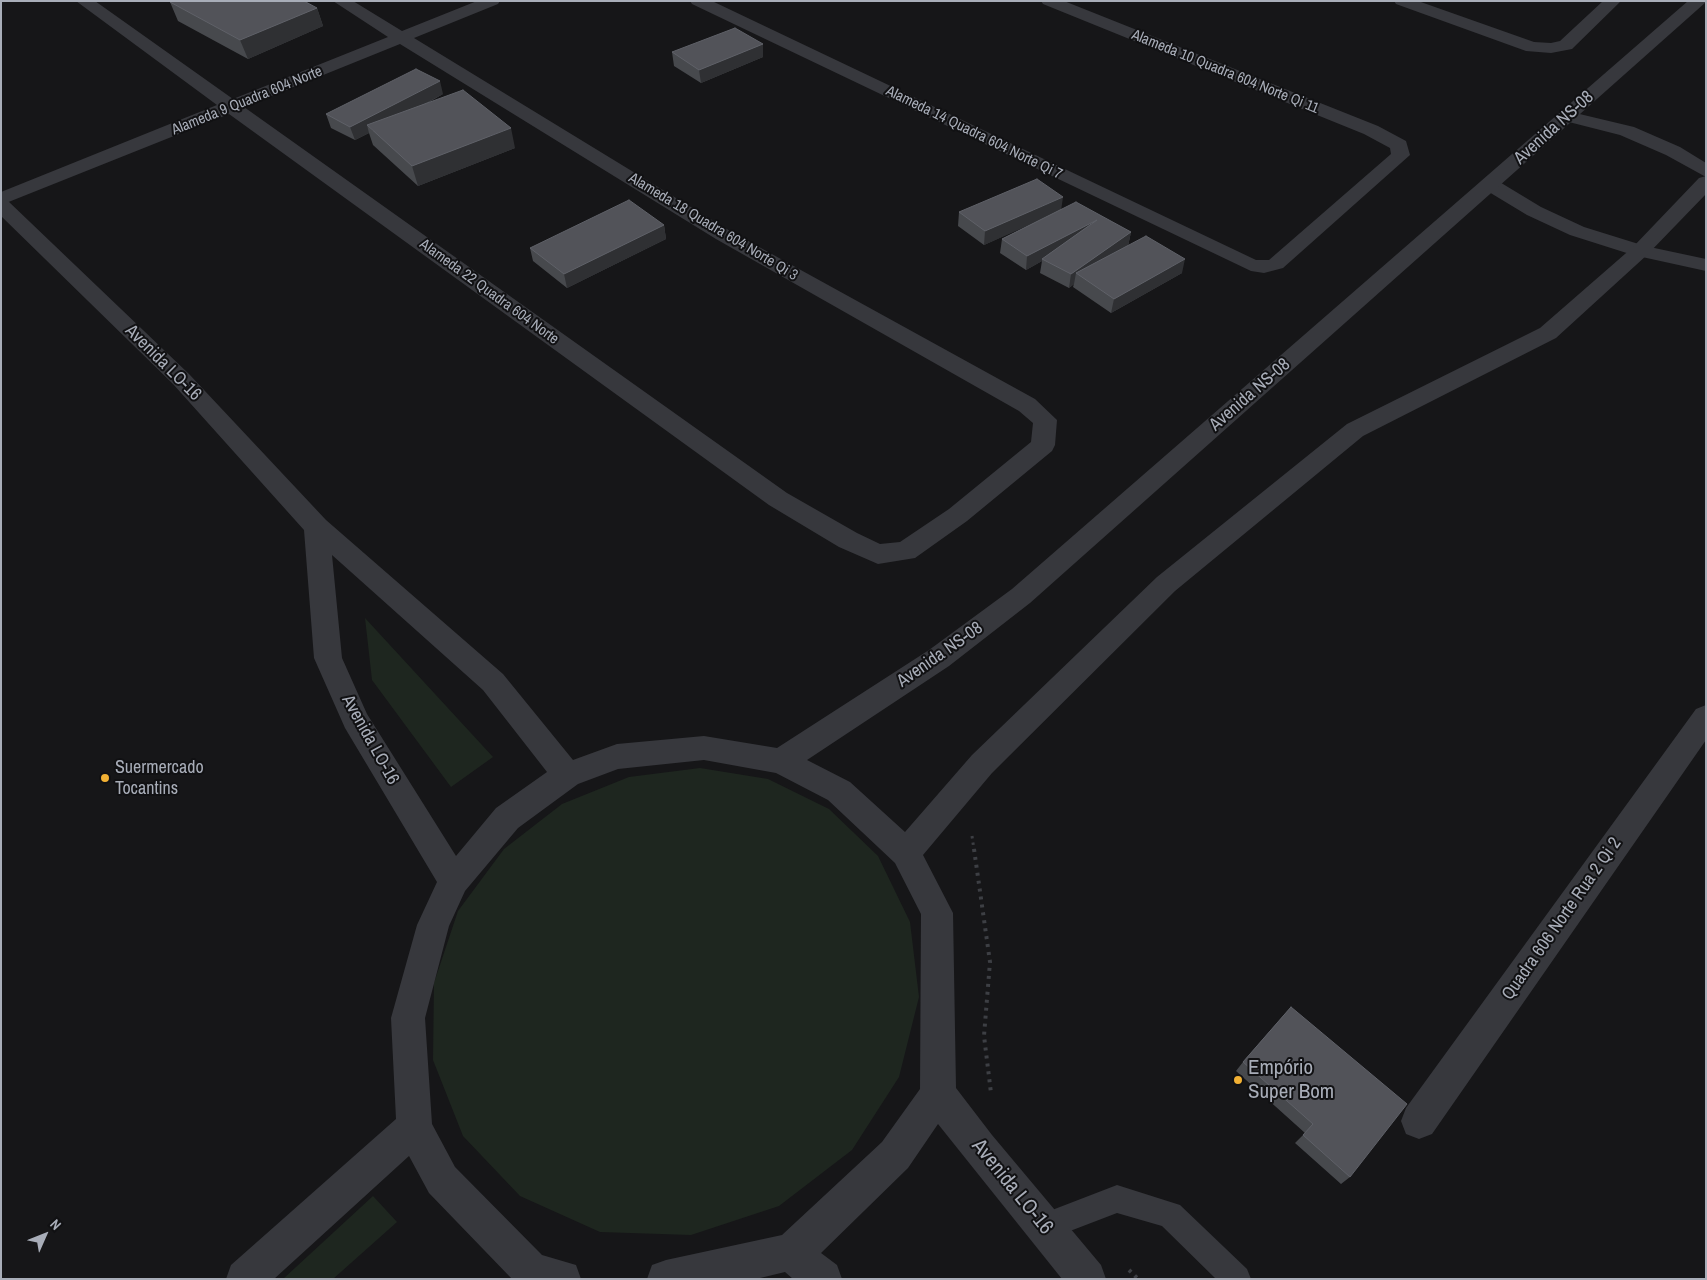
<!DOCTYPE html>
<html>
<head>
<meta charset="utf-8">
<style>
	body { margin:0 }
	#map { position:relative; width:1707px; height:1280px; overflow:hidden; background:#161618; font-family:"Archivo Narrow",sans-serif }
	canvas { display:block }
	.frame { position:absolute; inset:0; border:2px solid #a8adb8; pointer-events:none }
	.north { position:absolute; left:20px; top:1210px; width:50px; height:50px; -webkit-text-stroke:4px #111113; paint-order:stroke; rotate:46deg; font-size:14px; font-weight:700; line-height:20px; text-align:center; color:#a8adb8 }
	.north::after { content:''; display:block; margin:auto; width:18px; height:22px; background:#a8adb8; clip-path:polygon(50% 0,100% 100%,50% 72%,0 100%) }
</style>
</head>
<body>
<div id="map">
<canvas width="1707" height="1280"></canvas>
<div class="frame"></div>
<div class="north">N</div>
</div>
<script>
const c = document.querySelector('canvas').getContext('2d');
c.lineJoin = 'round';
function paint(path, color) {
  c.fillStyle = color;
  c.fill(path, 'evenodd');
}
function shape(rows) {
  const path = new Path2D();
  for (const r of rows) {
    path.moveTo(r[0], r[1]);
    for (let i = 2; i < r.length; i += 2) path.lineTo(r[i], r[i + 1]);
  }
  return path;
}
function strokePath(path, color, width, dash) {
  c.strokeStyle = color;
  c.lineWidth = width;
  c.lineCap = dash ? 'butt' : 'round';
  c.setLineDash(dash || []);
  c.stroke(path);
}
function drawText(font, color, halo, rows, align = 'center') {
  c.font = font + ' "Archivo Narrow",sans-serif';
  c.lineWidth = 4;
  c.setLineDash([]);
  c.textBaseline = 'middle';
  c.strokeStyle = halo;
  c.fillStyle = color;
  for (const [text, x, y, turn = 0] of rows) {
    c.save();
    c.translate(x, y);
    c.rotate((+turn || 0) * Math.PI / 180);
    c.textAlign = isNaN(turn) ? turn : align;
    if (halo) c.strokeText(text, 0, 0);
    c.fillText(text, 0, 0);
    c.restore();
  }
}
paint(shape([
	[365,618,493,757,451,787,372,680],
	[700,768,768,779,829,809,878,856,910,922,919,997,899,1077,852,1150,779,1206,691,1235,600,1232,520,1196,463,1136,433,1060,434,983,458,911,504,849,562,804,629,777],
	[373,1196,397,1222,333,1279,283,1279]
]), '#1e261f');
strokePath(shape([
	[972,836,974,850]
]), '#3d3f44', 3, [2.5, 4]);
strokePath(shape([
	[974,849,990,962,984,1036,991,1093],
	[1129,1270,1138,1279]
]), '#3d3f44', 4, [3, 5]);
paint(shape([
	[1117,1185,1180,1205,1247,1269,1251,1279,1216,1279,1162,1226,1117,1213,1044,1241,1034,1237,1030,1227,1034,1217,1117,1185]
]), '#37383d');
paint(shape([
	[76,1,95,1,233,99,388,37,333,1,353,1,402,31,477,1,500,1,498,4,414,38,730,231,1035,399,1057,420,1055,445,1052,451,967,521,915,558,878,564,839,547,769,505,229,114,1,205,1,192,217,105,76,1],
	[400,44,716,239,1019,411,1033,423,1031,442,949,509,900,542,880,544,857,533,787,493,244,107,400,44],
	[690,1,712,1,1256,260,1269,260,1391,154,1390,148,1364,134,1043,4,1041,1,1064,1,1378,126,1406,141,1410,155,1283,268,1264,273,1251,271,692,4,690,1],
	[1394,1,1418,1,1534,42,1551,43,1560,41,1603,1,1621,1,1572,49,1551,53,1526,51,1396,4,1394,1],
	[1567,111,1634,127,1680,147,1706,163,1706,177,1666,155,1620,135,1561,120,1558,116,1561,112,1567,111],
	[1491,179,1498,181,1541,207,1584,227,1645,246,1706,259,1706,271,1633,255,1570,235,1527,215,1484,189,1481,185,1484,181,1491,179],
	[1706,705,1706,740,1432,1134,1419,1139,1406,1134,1401,1121,1406,1108,1696,709,1706,705]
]), '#37383d');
paint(shape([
	[1688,1,1706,2,1030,603,949,666,807,760,850,782,905,832,972,755,1157,577,1347,424,1540,328,1633,247,1699,178,1706,176,1706,194,1647,255,1556,338,1363,436,1175,591,992,773,923,855,953,913,956,1088,992,1135,1101,1265,1106,1279,1062,1279,938,1124,908,1168,821,1253,837,1265,842,1279,793,1279,785,1272,756,1279,647,1279,652,1265,666,1260,782,1235,882,1142,920,1089,921,914,895,863,828,800,776,773,704,760,618,769,578,784,518,828,465,891,449,926,425,1018,432,1124,455,1167,542,1255,576,1265,581,1279,512,1279,429,1193,409,1156,274,1279,226,1279,231,1265,396,1119,391,1018,417,925,437,882,345,728,314,658,304,530,173,384,1,216,1,199,8,201,189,374,326,520,503,674,573,760,617,744,704,736,777,748,929,650,1012,589,1688,1],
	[332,555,483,690,547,772,496,808,456,856,367,714,342,658,332,555]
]), '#37383d');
paint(shape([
	[170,2,317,8,323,26,248,59,178,21],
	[763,44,763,57,701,83,674,66,672,52],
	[443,94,424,105,515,148,418,186,373,145,369,133,355,140,331,128,326,114],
	[1061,209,1131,232,1128,246,1182,273,1111,313,1073,287,1074,284,1069,288,1040,273,1042,261,1026,270,1000,253,1002,239,1041,219,984,245,958,226,959,212],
	[664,225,666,239,567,288,533,261,530,248],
	[1291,1007,1350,1177,1341,1184,1295,1143,1305,1133,1236,1071,1243,1062]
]), '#47494d');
paint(shape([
	[317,8,323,26,248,59,240,40],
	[763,44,763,57,701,83,699,70],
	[440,81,443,94,373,131,367,125,369,133,355,140,350,127],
	[511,128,515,148,418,186,412,166],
	[1063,197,1061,211,984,245,985,231],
	[1097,220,1042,259,1042,261,1026,270,1027,256],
	[664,225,666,239,567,288,564,274],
	[1131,232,1128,246,1076,273,1074,284,1069,288,1071,274],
	[1185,259,1182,273,1111,313,1114,299]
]), '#2f3033');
const building = shape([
	[173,1,304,1,317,8,240,40,170,2,173,1],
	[735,28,763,44,699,70,672,52,735,28],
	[416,69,440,81,350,127,326,114,416,69],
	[463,90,511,128,412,166,367,125,463,90],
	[1037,179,1063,197,985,231,959,212,1037,179],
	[629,200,664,225,564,274,530,248,629,200],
	[1076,202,1131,232,1071,274,1042,259,1097,220,1027,256,1002,239,1076,202],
	[1146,236,1185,259,1114,299,1076,273,1146,236],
	[1291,1007,1407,1104,1350,1177,1303,1135,1313,1124,1243,1062,1291,1007]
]);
paint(building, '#525359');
strokePath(building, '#5f6168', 1);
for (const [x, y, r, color] of [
	[105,778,5,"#f2b134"],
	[1238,1080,5,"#f2b134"]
]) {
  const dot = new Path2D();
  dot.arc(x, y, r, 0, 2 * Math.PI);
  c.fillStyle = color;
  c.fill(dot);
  strokePath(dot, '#111113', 2);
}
drawText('15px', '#a8adb8', '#111113', [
	["Alameda 10 Quadra 604 Norte Qi 11",1225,72,22],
	["Alameda 9 Quadra 604 Norte",247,101,-22],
	["Alameda 14 Quadra 604 Norte Qi 7",974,133,26],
	["Alameda 18 Quadra 604 Norte Qi 3",713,227,31],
	["Alameda 22 Quadra 604 Norte",489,292,36]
]);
drawText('18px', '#a8adb8', '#111113', [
	["Avenida NS-08",1554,128,-42],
	["Avenida LO-16",163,363,45],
	["Avenida NS-08",1250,395,-41],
	["Avenida NS-08",940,655,-35],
	["Avenida LO-16",370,740,61],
	["Quadra 606 Norte Rua 2 Qi 2",1562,919,-55]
]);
drawText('18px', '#a8adb8', '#111113', [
	["Suermercado",115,768],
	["Tocantins",115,789]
], 'left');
drawText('21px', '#a8adb8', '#111113', [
	["Empório",1248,1068],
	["Super Bom",1248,1092]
], 'left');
drawText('21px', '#a8adb8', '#111113', [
	["Avenida LO-16",1012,1187,51]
]);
</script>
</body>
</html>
